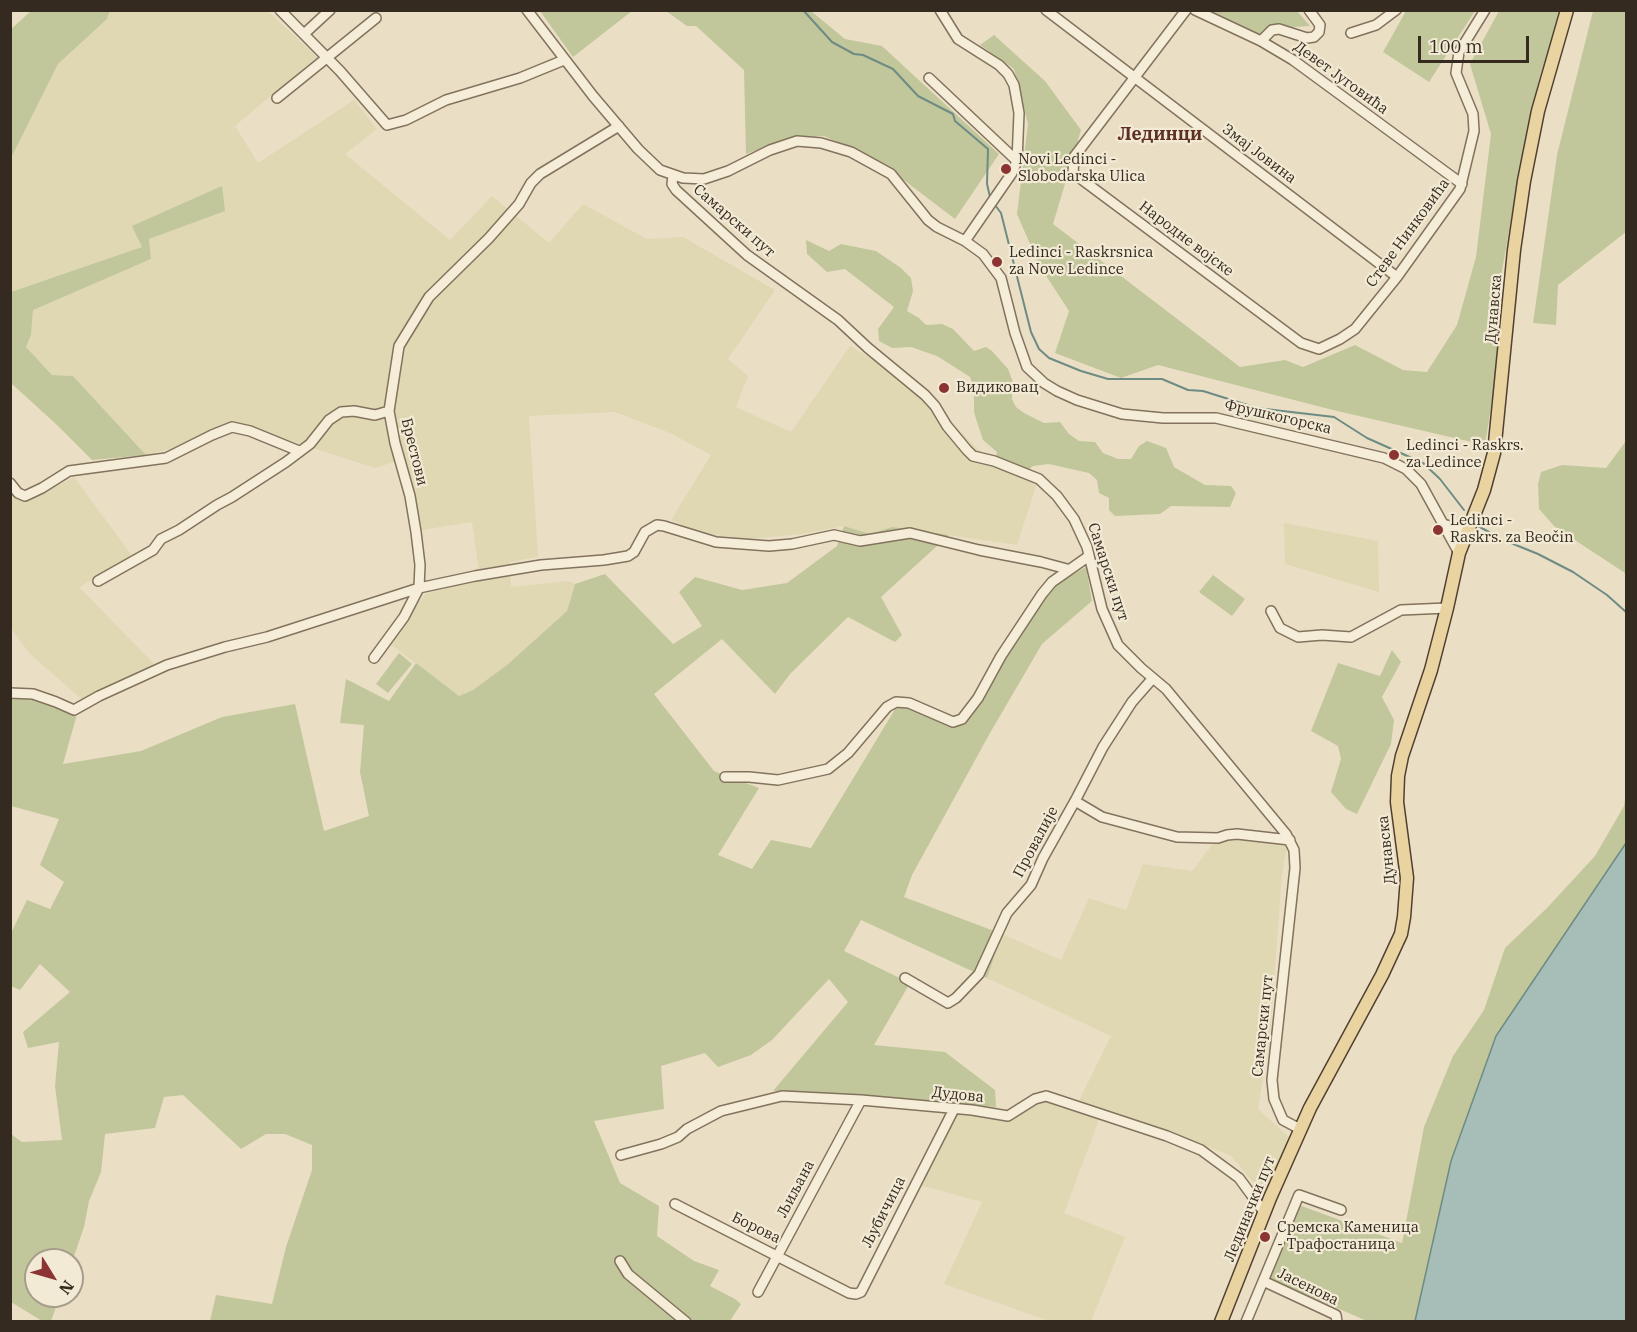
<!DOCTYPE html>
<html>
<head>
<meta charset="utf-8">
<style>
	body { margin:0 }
	#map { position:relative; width:1637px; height:1332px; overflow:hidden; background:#eadfc5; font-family:"IBM Plex Serif",serif }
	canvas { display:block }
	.frame { position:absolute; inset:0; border:12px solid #352a1f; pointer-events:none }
	.north { position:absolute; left:24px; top:1248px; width:60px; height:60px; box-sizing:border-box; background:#f2ead4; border:2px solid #a69d8c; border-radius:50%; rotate:127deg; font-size:16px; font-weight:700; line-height:24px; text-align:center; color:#352a1f }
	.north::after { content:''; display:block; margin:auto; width:21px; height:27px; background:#8c3333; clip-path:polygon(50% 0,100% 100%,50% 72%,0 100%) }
	.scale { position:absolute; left:1418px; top:36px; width:111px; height:27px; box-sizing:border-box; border:3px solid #352a1f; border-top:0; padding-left:8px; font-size:18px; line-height:21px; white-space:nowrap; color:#352a1f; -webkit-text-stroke:4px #f2ead4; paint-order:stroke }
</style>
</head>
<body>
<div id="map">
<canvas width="1637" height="1332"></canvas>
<div class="frame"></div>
<div class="north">N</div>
<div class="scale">100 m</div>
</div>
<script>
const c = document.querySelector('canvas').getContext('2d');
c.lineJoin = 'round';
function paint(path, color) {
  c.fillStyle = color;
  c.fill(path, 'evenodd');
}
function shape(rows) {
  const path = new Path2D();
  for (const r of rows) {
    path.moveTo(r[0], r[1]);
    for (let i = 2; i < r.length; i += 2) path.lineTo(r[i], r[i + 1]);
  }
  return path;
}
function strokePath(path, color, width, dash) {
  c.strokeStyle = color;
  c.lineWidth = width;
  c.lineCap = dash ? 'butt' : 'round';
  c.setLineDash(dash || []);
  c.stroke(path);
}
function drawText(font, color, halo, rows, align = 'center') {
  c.font = font + ' "IBM Plex Serif",serif';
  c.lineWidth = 4.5;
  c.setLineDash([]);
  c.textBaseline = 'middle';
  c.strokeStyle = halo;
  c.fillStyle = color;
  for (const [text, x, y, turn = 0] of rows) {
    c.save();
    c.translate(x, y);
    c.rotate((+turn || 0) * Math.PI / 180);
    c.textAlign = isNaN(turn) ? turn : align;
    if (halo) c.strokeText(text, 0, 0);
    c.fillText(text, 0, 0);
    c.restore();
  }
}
paint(shape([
	[110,11,268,11,317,57,235,126,258,163,354,100,377,129,345,154,450,240,492,196,549,243,583,204,647,239,683,237,775,290,728,359,748,376,736,407,791,432,850,346,922,389,977,449,1037,483,1017,545,892,527,870,534,844,526,802,534,749,539,701,533,671,520,711,455,670,433,615,412,529,416,538,557,510,562,511,587,568,581,575,584,567,611,507,665,473,690,459,696,390,644,425,594,480,579,472,522,422,530,403,459,375,468,229,421,170,449,146,455,73,376,52,375,26,347,31,335,33,309,151,259,149,239,224,211,133,226,143,247,11,292,10,158,58,64,107,19],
	[74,477,133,557,79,587,157,667,84,701,30,654,11,628,10,484,25,503],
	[1284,523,1378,541,1379,592,1285,564],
	[1216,840,1288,841,1282,874,1270,1036,1258,1109,1290,1138,1265,1196,1230,1155,1103,1109,1064,1213,1125,1237,1091,1321,1052,1322,944,1284,982,1202,919,1185,956,1115,1014,1117,1044,1101,1074,1111,1111,1036,987,978,1002,934,1061,960,1089,898,1126,910,1143,864,1192,871]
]), '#dfd8b3');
paint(shape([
	[31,11,110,11,107,19,58,64,11,158,11,29],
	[540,11,632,11,573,57],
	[666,11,811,11,845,39,882,46,999,154,955,219,880,162,824,136,790,138,746,154,744,70,696,26,687,26],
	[1204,11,1297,11,1310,26,1279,28,1262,37,1228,23],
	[1406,11,1475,11,1429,82,1383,52],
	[1499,11,1563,11,1540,76,1523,151,1498,294,1497,368,1485,445,1333,410,1158,365,1121,378,1055,353,1069,311,1039,265,1017,214,1028,124,1014,69,980,45,994,35,1045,81,1081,130,1053,224,1240,367,1285,360,1303,367,1355,345,1403,370,1427,372,1457,325,1476,257,1491,134,1470,64],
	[1593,11,1626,11,1626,232,1558,285,1556,325,1533,323,1557,155],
	[222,186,225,211,149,239,151,259,33,310,31,335,26,347,52,375,73,376,146,455,92,460,58,426,11,383,11,292,142,247,132,226],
	[806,240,829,251,841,244,876,251,901,268,911,278,913,291,907,311,919,318,926,325,942,324,953,329,974,351,986,347,992,351,1008,369,1013,382,1012,399,1016,407,1024,413,1044,423,1060,422,1069,434,1079,441,1095,442,1103,453,1118,459,1131,459,1139,446,1147,441,1166,448,1174,467,1205,485,1231,486,1236,493,1230,507,1171,506,1160,514,1115,516,1109,510,1109,498,1099,493,1097,480,1089,473,1049,464,1033,466,1027,471,996,457,997,452,983,440,978,425,974,412,974,388,970,377,937,356,911,347,892,348,879,341,878,329,894,307,845,269,827,272,807,254],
	[1626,441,1626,570,1625,573,1555,527,1539,509,1538,484,1541,472,1562,465,1606,468],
	[844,526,870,534,892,527,949,535,881,597,902,635,895,642,848,617,790,674,775,694,722,639,654,694,714,771,759,788,718,855,752,869,771,840,811,848,897,706,955,720,977,701,1052,586,1086,567,1092,601,1042,644,990,733,912,875,904,897,1002,934,987,978,861,920,844,951,910,983,874,1045,945,1052,995,1090,996,1107,872,1096,773,1091,848,1002,829,979,772,1040,751,1055,718,1067,705,1053,661,1066,664,1109,594,1121,620,1183,659,1206,657,1236,694,1261,719,1270,710,1286,735,1299,741,1304,730,1321,210,1321,216,1295,272,1304,286,1247,312,1170,312,1145,285,1134,266,1134,241,1149,183,1095,164,1097,155,1128,105,1134,101,1172,89,1201,84,1227,72,1262,72,1260,36,1260,36,1296,60,1296,51,1321,42,1321,11,1302,11,1134,22,1142,62,1140,55,1086,59,1042,28,1048,23,1032,70,992,40,964,20,990,11,986,10,935,27,900,50,909,64,882,40,865,59,819,11,806,11,696,31,697,77,714,63,764,141,751,222,717,295,704,324,831,369,816,360,772,364,725,340,723,346,679,389,701,416,663,459,696,473,690,507,665,567,611,575,584,605,574,673,644,702,626,679,592,695,577,742,590,787,583,837,546],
	[1213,575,1245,599,1232,616,1199,592],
	[1392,650,1401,662,1382,697,1394,720,1391,744,1357,814,1346,809,1331,792,1341,759,1338,746,1311,731,1338,663,1380,676],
	[399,653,412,664,388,693,376,684],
	[1626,791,1626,843,1496,1037,1451,1161,1415,1321,1367,1321,1261,1275,1291,1202,1402,1243,1424,1127,1453,1056,1484,1010,1505,948,1547,908,1595,856,1624,806]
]), '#c1c79a');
const water = shape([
	[1626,843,1626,1321,1415,1321,1451,1161,1496,1036,1626,843]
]);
paint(water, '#a6beb7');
strokePath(water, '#6e8b84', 1.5);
strokePath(shape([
	[803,10,832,42,854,54,863,55,893,69,918,96,953,114,955,121,988,149,987,184,990,197],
	[995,205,1001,213,1031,332,1039,349,1049,358,1081,371,1108,379,1162,379,1188,390,1203,391,1257,408,1334,417,1367,438,1423,463,1440,479,1464,510],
	[1478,526,1489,532],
	[1506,541,1538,554,1573,572,1607,595,1626,612]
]), '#6e8b84', 2);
const minor = shape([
	[280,10,340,71,387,125,406,120,446,100,520,78,564,60],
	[527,10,593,96,638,149,660,170,683,178,704,179,728,171,770,150,797,141,821,143,851,152,891,174,928,220,937,227,965,241,983,254,1001,278,1015,333,1027,367,1044,383,1057,391,1077,400,1122,414,1163,418,1216,418,1384,458,1406,469,1421,484,1459,553],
	[940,10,958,39,999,65,1008,74,1014,85,1019,113,1017,161,1012,173,965,241],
	[1046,10,1397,277],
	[1186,10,1074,157,1073,173,1301,343,1319,349,1340,339,1355,329,1397,277,1460,189,1474,131,1473,114,1456,73,1459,52,1485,10],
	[1195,10,1261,41,1293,60,1462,184],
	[1351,33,1376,25,1396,10],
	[304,34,330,10],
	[1261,41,1272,30,1279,29,1307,38,1314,37,1319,32,1320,25,1309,10],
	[929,78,1017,161],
	[277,98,376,18],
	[673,176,672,184,676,190,747,255,838,320,868,348,925,395,935,406,947,426,967,450,973,456,994,461,1039,479,1057,496,1074,519,1087,547,1102,609,1118,645,1141,668,1166,689,1286,834,1294,850,1295,868,1272,1080,1274,1099,1283,1120,1300,1129],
	[10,483,18,493,25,496,42,488,69,471,166,458,212,435,232,427,250,431,299,451],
	[1443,524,1467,531],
	[98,581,153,550,161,539,179,530,217,505,232,497,286,462,310,444,329,420,341,412,354,411,375,415,389,411],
	[1271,611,1280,628,1298,637,1322,635,1351,637,1401,610,1447,608],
	[374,658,404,617,419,588,420,565,416,532,410,496,395,443,389,411,399,346,429,297,489,238,519,204,531,183,540,174,619,126],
	[10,693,33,694,56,702,74,710,99,696,167,665,225,647,267,637,419,588,475,576,541,565,604,560,628,556,634,552,645,532,657,525,664,526,716,542,769,546,792,544,834,535,860,541,910,533,979,550,1041,562,1067,569],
	[725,777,749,777,778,780,828,769,848,753,887,707,896,702,909,703,953,722,962,719,978,698,1001,656,1042,594,1052,582,1089,556],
	[1075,801,1102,817,1177,837,1218,838,1227,835,1237,834,1290,840],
	[905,978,948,1003,956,998,979,974,1007,913,1031,885,1043,858,1075,801,1103,747,1132,702,1153,678],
	[621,1155,661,1144,678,1137,687,1129,721,1111,782,1096,861,1100,972,1110,1008,1116,1035,1099,1046,1096,1167,1136,1201,1150,1239,1178,1264,1212],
	[675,1204,849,1293,856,1294,861,1292,954,1109],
	[620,1261,628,1274,686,1322],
	[1263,1281,1336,1315,1337,1322],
	[758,1292,861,1100],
	[1246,1322,1299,1195,1341,1210]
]);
const major = shape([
	[1221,1322,1270,1198,1310,1108,1382,975,1401,934,1404,917,1407,878,1397,802,1398,776,1402,756,1431,670,1447,608,1459,553,1484,490,1494,453,1514,250,1524,181,1538,111,1567,10]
]);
strokePath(minor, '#83725d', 12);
strokePath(major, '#514031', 15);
strokePath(minor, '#f5edd8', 9);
strokePath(major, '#e9d3a1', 12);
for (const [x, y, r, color] of [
	[1006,169,6,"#8c3333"],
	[997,262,6,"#8c3333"],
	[944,388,6,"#8c3333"],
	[1394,455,6,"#8c3333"],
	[1438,530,6,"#8c3333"],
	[1265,1237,6,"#8c3333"]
]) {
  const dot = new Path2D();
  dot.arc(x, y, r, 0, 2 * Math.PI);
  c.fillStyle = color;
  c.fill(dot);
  strokePath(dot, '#f2ead4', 2);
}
drawText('15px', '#352a1f', '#f2ead4', [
	["Девет Југовића",1341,78,36],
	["Змај Јовина",1259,154,37],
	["Самарски пут",734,221,41],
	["Стеве Нинковића",1408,233,-54],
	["Народне војске",1186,239,37],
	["Дунавска",1494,309,-85],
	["Фрушкогорска",1278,417,13],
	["Брестови",414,452,76],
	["Самарски пут",1108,572,72],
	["Провалије",1036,842,-62],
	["Дунавска",1387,850,-96],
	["Самарски пут",1263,1026,-84],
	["Дудова",958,1095,6],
	["Љиљана",796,1189,-62],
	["Лединачки пут",1250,1209,-68],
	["Љубичица",884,1212,-63],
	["Борова",756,1228,26],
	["Јасенова",1308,1287,26]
]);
drawText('15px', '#352a1f', '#f2ead4', [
	["Novi Ledinci -",1018,160],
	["Slobodarska Ulica",1018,177],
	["Ledinci - Raskrsnica",1009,253],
	["za Nove Ledince",1009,270],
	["Видиковац",956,388],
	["Ledinci - Raskrs.",1406,446],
	["za Ledince",1406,463],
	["Ledinci -",1450,521],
	["Raskrs. za Beočin",1450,538],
	["Сремска Каменица",1277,1228],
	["- Трафостаница",1277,1245]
], 'left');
drawText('bold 18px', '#5d3023', '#f2ead4', [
	["Лединци",1160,135]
]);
</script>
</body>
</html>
